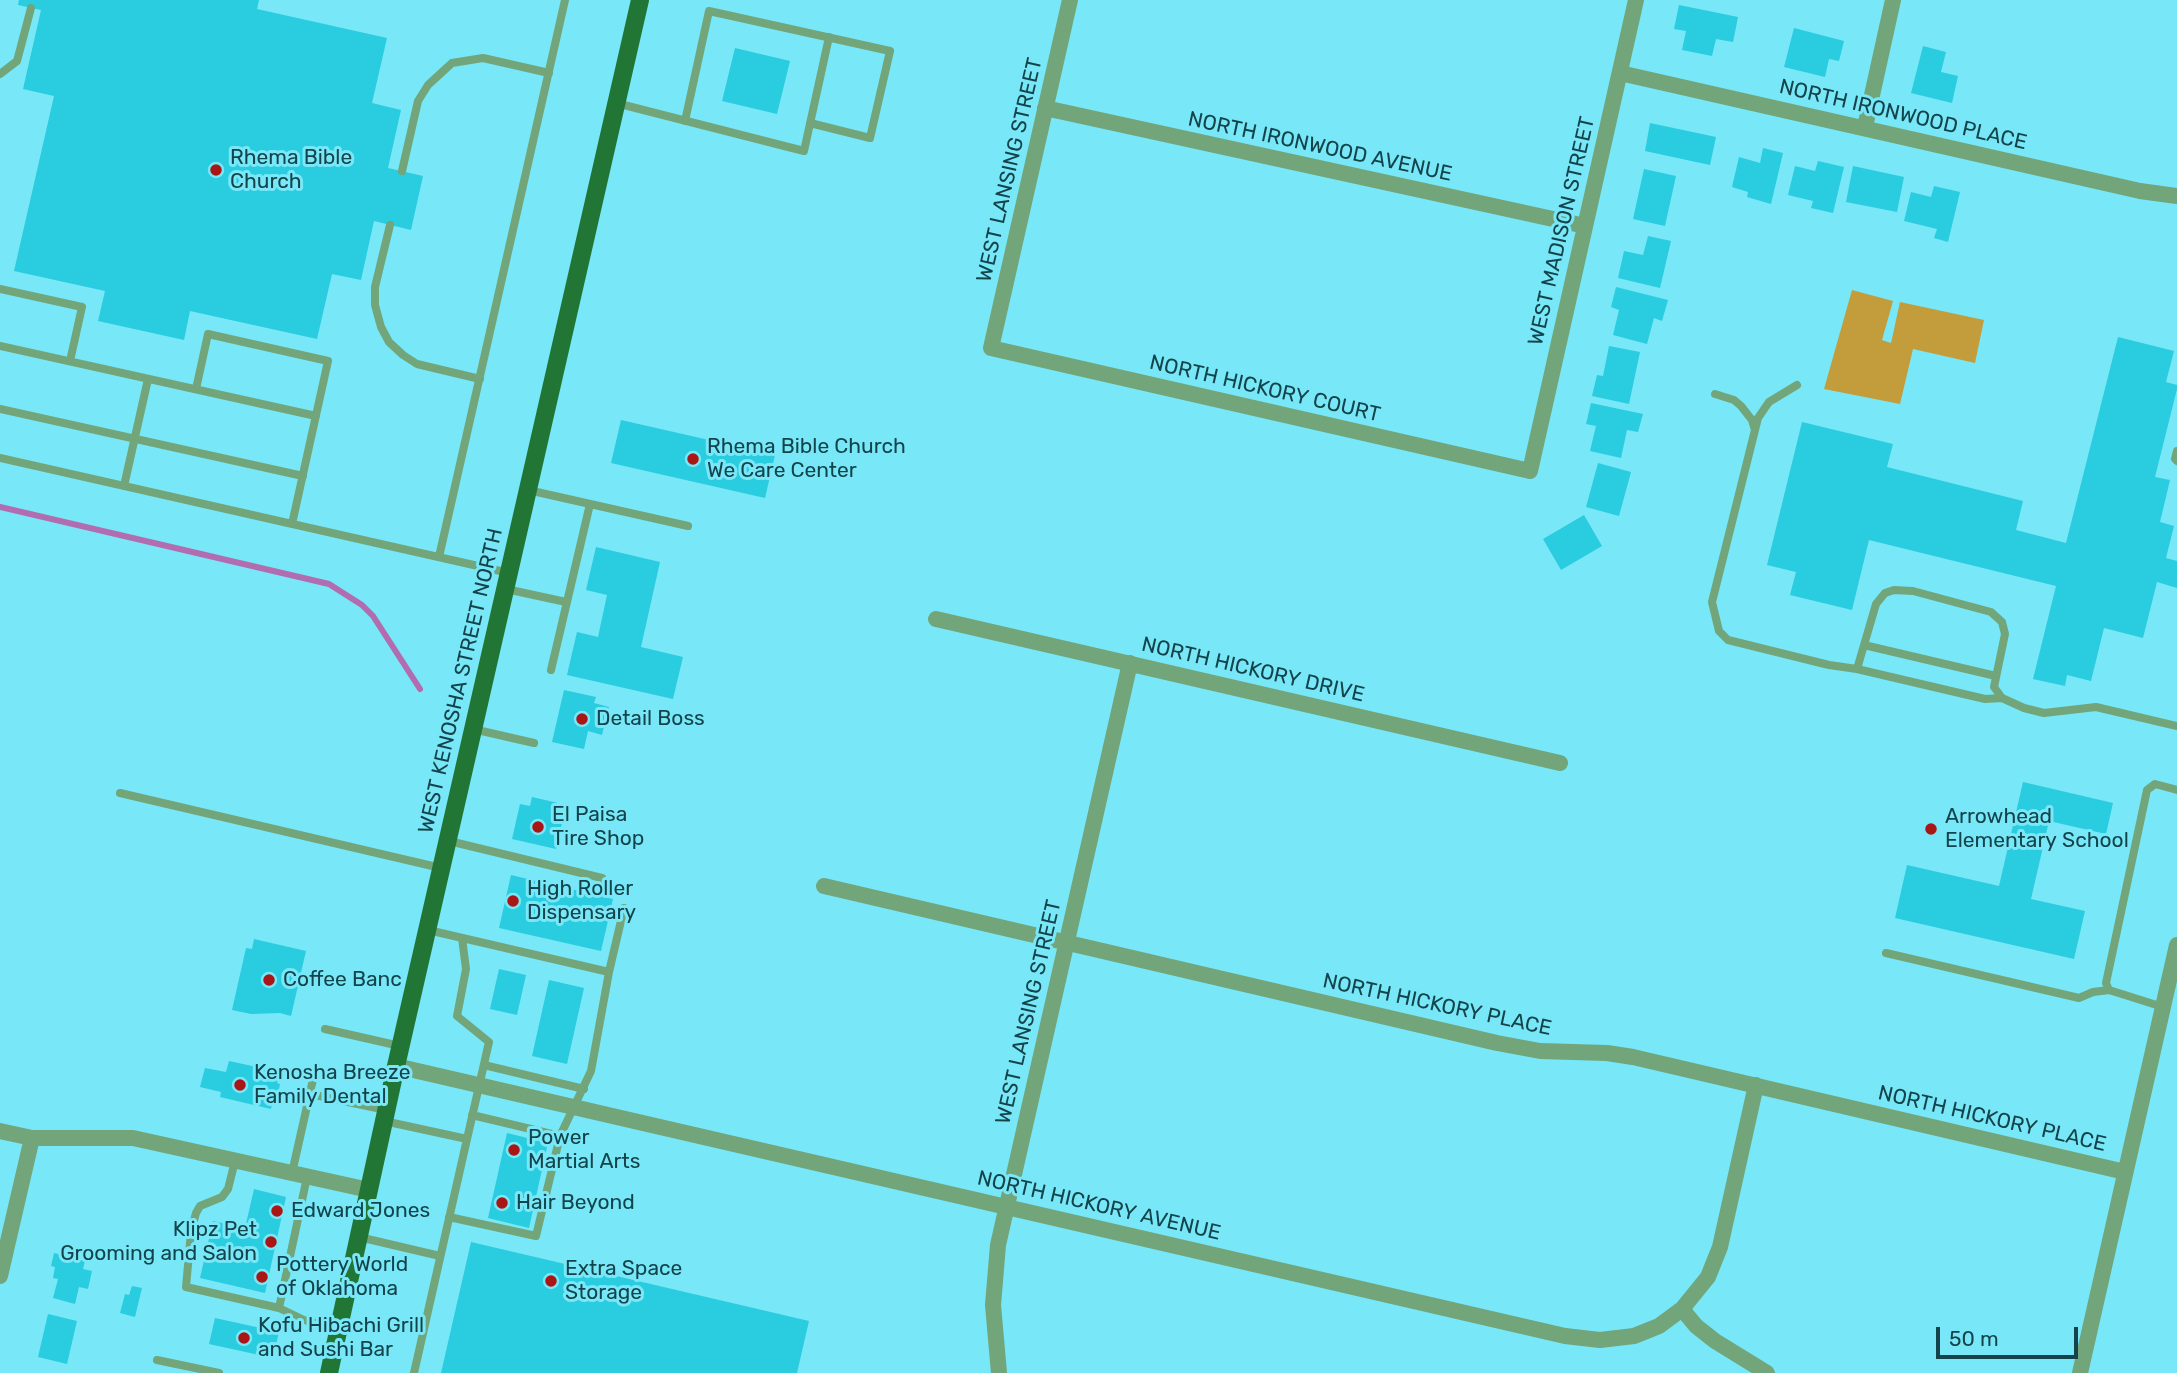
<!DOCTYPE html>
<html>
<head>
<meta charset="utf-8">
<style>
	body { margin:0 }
	#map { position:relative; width:2177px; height:1373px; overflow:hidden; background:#78e7f7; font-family:Rubik,sans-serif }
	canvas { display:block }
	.scale { position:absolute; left:1936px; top:1327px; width:142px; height:32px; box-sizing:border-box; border:4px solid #13444b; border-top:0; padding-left:9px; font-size:21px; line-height:24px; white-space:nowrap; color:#13444b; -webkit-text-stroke:5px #78e7f7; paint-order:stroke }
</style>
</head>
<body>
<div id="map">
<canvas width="2177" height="1373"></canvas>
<div class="scale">50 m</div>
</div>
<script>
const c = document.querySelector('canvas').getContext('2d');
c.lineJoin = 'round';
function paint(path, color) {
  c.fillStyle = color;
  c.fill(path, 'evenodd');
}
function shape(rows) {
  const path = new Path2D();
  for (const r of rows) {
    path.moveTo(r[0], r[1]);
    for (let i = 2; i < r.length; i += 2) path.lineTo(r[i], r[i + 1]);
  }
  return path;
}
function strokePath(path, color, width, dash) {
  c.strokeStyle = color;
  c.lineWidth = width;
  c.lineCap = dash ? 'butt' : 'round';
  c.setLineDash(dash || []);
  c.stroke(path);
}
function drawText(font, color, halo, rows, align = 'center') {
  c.font = font + ' Rubik,sans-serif';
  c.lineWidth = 6;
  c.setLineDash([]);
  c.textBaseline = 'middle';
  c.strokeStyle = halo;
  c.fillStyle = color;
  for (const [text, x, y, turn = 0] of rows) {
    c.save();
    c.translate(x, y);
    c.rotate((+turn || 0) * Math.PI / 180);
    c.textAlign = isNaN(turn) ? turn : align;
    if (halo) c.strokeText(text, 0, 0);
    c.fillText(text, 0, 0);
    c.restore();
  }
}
paint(shape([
	[1852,290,1893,301,1882,340,1891,343,1900,302,1984,320,1975,363,1913,349,1900,404,1824,389]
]), '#c39d3b');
strokePath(shape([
	[0,507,329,584,362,605,373,616,420,689]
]), '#b26cb0', 6);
paint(shape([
	[19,0,259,0,257,9,387,38,372,103,401,110,388,168,423,176,411,230,374,221,361,280,332,274,317,339,190,311,184,340,98,321,105,291,14,271,54,96,23,89,41,10,18,5],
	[1679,5,1738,17,1733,42,1716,39,1712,56,1682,50,1686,31,1674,29],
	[1794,28,1844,41,1839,61,1829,59,1825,77,1784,67],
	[1923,46,1946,52,1941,72,1958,76,1952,103,1911,93],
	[735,48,790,61,777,114,722,101],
	[1650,123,1716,137,1710,165,1645,151],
	[1763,148,1783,153,1771,204,1747,197,1748,192,1732,187,1739,157,1760,163],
	[1818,161,1844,167,1833,213,1811,208,1813,201,1788,195,1795,166,1815,171],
	[1853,166,1904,177,1897,212,1846,202],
	[1644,169,1676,176,1665,226,1633,219],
	[1934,186,1960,192,1948,242,1934,238,1937,229,1904,221,1911,192,1931,197],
	[1648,236,1671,241,1660,288,1618,278,1624,251,1643,255],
	[1616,287,1668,300,1662,321,1654,318,1647,344,1613,335,1619,310,1611,307],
	[2118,337,2174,351,2166,382,2177,385,2177,389,2155,477,2170,480,2160,522,2174,526,2166,558,2177,561,2177,588,2157,582,2143,638,2104,628,2091,681,2067,675,2065,686,2033,679,2056,586,1869,540,1852,610,1790,595,1796,572,1767,565,1802,422,1893,444,1887,467,2023,501,2016,530,2066,543],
	[1609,346,1640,352,1629,404,1592,396,1597,375,1603,376],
	[1591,403,1643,414,1638,432,1627,430,1621,458,1590,451,1596,426,1586,424],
	[621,420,775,455,765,498,611,463],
	[1598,463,1631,472,1619,516,1586,507],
	[1584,515,1602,546,1561,570,1543,539],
	[596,547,660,562,641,647,683,657,673,699,567,675,577,632,598,637,607,595,586,590],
	[564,690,596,697,594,703,609,707,602,735,588,731,584,749,552,742],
	[2023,782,2113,803,2106,834,2049,821,2031,899,2085,911,2074,959,1895,918,1907,865,1999,886],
	[532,797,558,803,556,813,564,815,556,849,512,839,520,804,530,806],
	[511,875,613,899,601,951,499,928],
	[254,939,306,951,291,1016,280,1013,251,1014,232,1010,246,948,252,949],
	[499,969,526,975,517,1015,490,1009],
	[549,980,584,988,567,1064,532,1056],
	[229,1061,280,1072,277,1083,280,1084,277,1099,273,1098,271,1109,220,1097,221,1092,200,1087,205,1068,226,1072],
	[507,1133,548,1143,529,1228,488,1218],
	[254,1189,286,1197,265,1293,200,1278,213,1221,245,1228],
	[471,1242,809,1321,797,1373,441,1373],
	[54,1253,85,1261,83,1269,92,1271,88,1289,79,1287,75,1304,53,1298,58,1279,53,1278,55,1267,51,1266],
	[132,1286,142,1288,135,1317,120,1313,125,1294,129,1295],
	[48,1314,77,1321,67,1364,38,1357],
	[215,1318,279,1332,273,1358,209,1344]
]), '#2accdf');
strokePath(shape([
	[0,74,17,61,31,8],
	[616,103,804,151,829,37],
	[685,121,709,11,890,51,870,138,810,123],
	[402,171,418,101,428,85,452,63,483,58,549,73],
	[390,225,375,287,375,305,381,327,389,342,403,355,417,364,480,379],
	[0,289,82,307,70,361],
	[0,346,316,416],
	[1797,385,1769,402,1758,418,1712,602,1719,631,1728,640,1829,665,1857,669,1876,604,1885,593,1894,590,1913,591,1991,612,2002,622,2005,634,1994,687,2002,698,2024,708,2044,713,2096,707,2177,726],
	[196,389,208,334,328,361,292,524],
	[1715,394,1734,400,1741,406,1752,420,1755,430],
	[0,409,303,476],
	[2177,451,2175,459,2177,461],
	[0,458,509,573],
	[124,486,148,379],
	[528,490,688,526],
	[439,557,565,0],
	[506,589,566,602],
	[1864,645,1996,676],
	[1857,669,1985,699,2002,698],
	[551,670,590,504],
	[473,729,534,743],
	[120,793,441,868],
	[449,841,602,878],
	[428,930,609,972],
	[1886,953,2079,998,2093,992,2109,990],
	[2163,1007,2109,990,2106,983,2147,790,2155,784,2177,790],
	[325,1029,400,1046],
	[484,1065,584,1089],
	[310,1094,386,1110],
	[472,1115,560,1136],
	[384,1121,467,1139],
	[235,1161,228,1189,222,1197,200,1206,196,1213,191,1232,186,1287,279,1308,304,1320,339,1329],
	[292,1173,316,1066],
	[449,1217,536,1236,560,1136,591,1071,609,972,624,908],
	[359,1237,440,1256],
	[279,1308,307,1177],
	[157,1360,219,1373],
	[414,1373,489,1042,457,1016,466,969,462,938]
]), '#72a579', 8);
strokePath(shape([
	[1070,0,991,348,1530,471,1636,0],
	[1620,73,2140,191,2177,196],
	[1045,108,1585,226],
	[1865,127,1893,0],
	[936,619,1560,763],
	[824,886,1497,1043,1540,1051,1607,1053,1633,1057,2125,1172],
	[396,1066,1565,1336,1600,1340,1634,1336,1659,1326,1682,1309,1708,1277,1720,1247,1756,1085],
	[0,1131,32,1138,133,1138,369,1190],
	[0,1276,32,1138],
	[1682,1309,1696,1326,1715,1341,1767,1373],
	[999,1373,993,1305,998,1245,1130,663],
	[2080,1373,2177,945]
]), '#72a579', 16);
strokePath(shape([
	[329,1373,396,1066,640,0]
]), '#217635', 18);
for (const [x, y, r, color] of [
	[216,170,7,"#a91616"],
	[693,459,7,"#a91616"],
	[582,719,7,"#a91616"],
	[538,827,7,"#a91616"],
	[1931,829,7,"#a91616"],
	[513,901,7,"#a91616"],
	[269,980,7,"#a91616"],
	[240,1085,7,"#a91616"],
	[514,1150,7,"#a91616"],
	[502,1203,7,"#a91616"],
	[277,1211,7,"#a91616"],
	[271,1242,7,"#a91616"],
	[262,1277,7,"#a91616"],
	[551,1281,7,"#a91616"],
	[244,1338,7,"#a91616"]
]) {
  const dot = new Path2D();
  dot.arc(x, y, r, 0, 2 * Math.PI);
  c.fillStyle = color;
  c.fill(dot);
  strokePath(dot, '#78e7f7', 2.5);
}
drawText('21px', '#13444b', '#78e7f7', [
	["NORTH IRONWOOD PLACE",1903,115,13],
	["NORTH IRONWOOD AVENUE",1320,147,12],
	["WEST LANSING STREET",1010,170,-77],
	["WEST MADISON STREET",1562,231,-77],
	["NORTH HICKORY COURT",1265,389,13],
	["NORTH HICKORY DRIVE",1253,670,13],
	["WEST KENOSHA STREET NORTH",461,681,-77],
	["NORTH HICKORY PLACE",1437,1005,12],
	["WEST LANSING STREET",1029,1012,-77],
	["NORTH HICKORY PLACE",1992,1119,13],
	["NORTH HICKORY AVENUE",1099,1206,13]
]);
drawText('21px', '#13444b', '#78e7f7', [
	["Rhema Bible",230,158],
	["Church",230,182],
	["Rhema Bible Church",707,447],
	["We Care Center",707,471],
	["Detail Boss",596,719],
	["El Paisa",552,815],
	["Tire Shop",552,839],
	["Arrowhead",1945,817],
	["Elementary School",1945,841],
	["High Roller",527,889],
	["Dispensary",527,913],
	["Coffee Banc",283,980],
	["Kenosha Breeze",254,1073],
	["Family Dental",254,1097],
	["Power",528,1138],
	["Martial Arts",528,1162],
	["Hair Beyond",516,1203],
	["Edward Jones",291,1211],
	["Klipz Pet",257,1230,"right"],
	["Grooming and Salon",257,1254,"right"],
	["Pottery World",276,1265],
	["of Oklahoma",276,1289],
	["Extra Space",565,1269],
	["Storage",565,1293],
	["Kofu Hibachi Grill",258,1326],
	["and Sushi Bar",258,1350]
], 'left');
</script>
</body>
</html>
